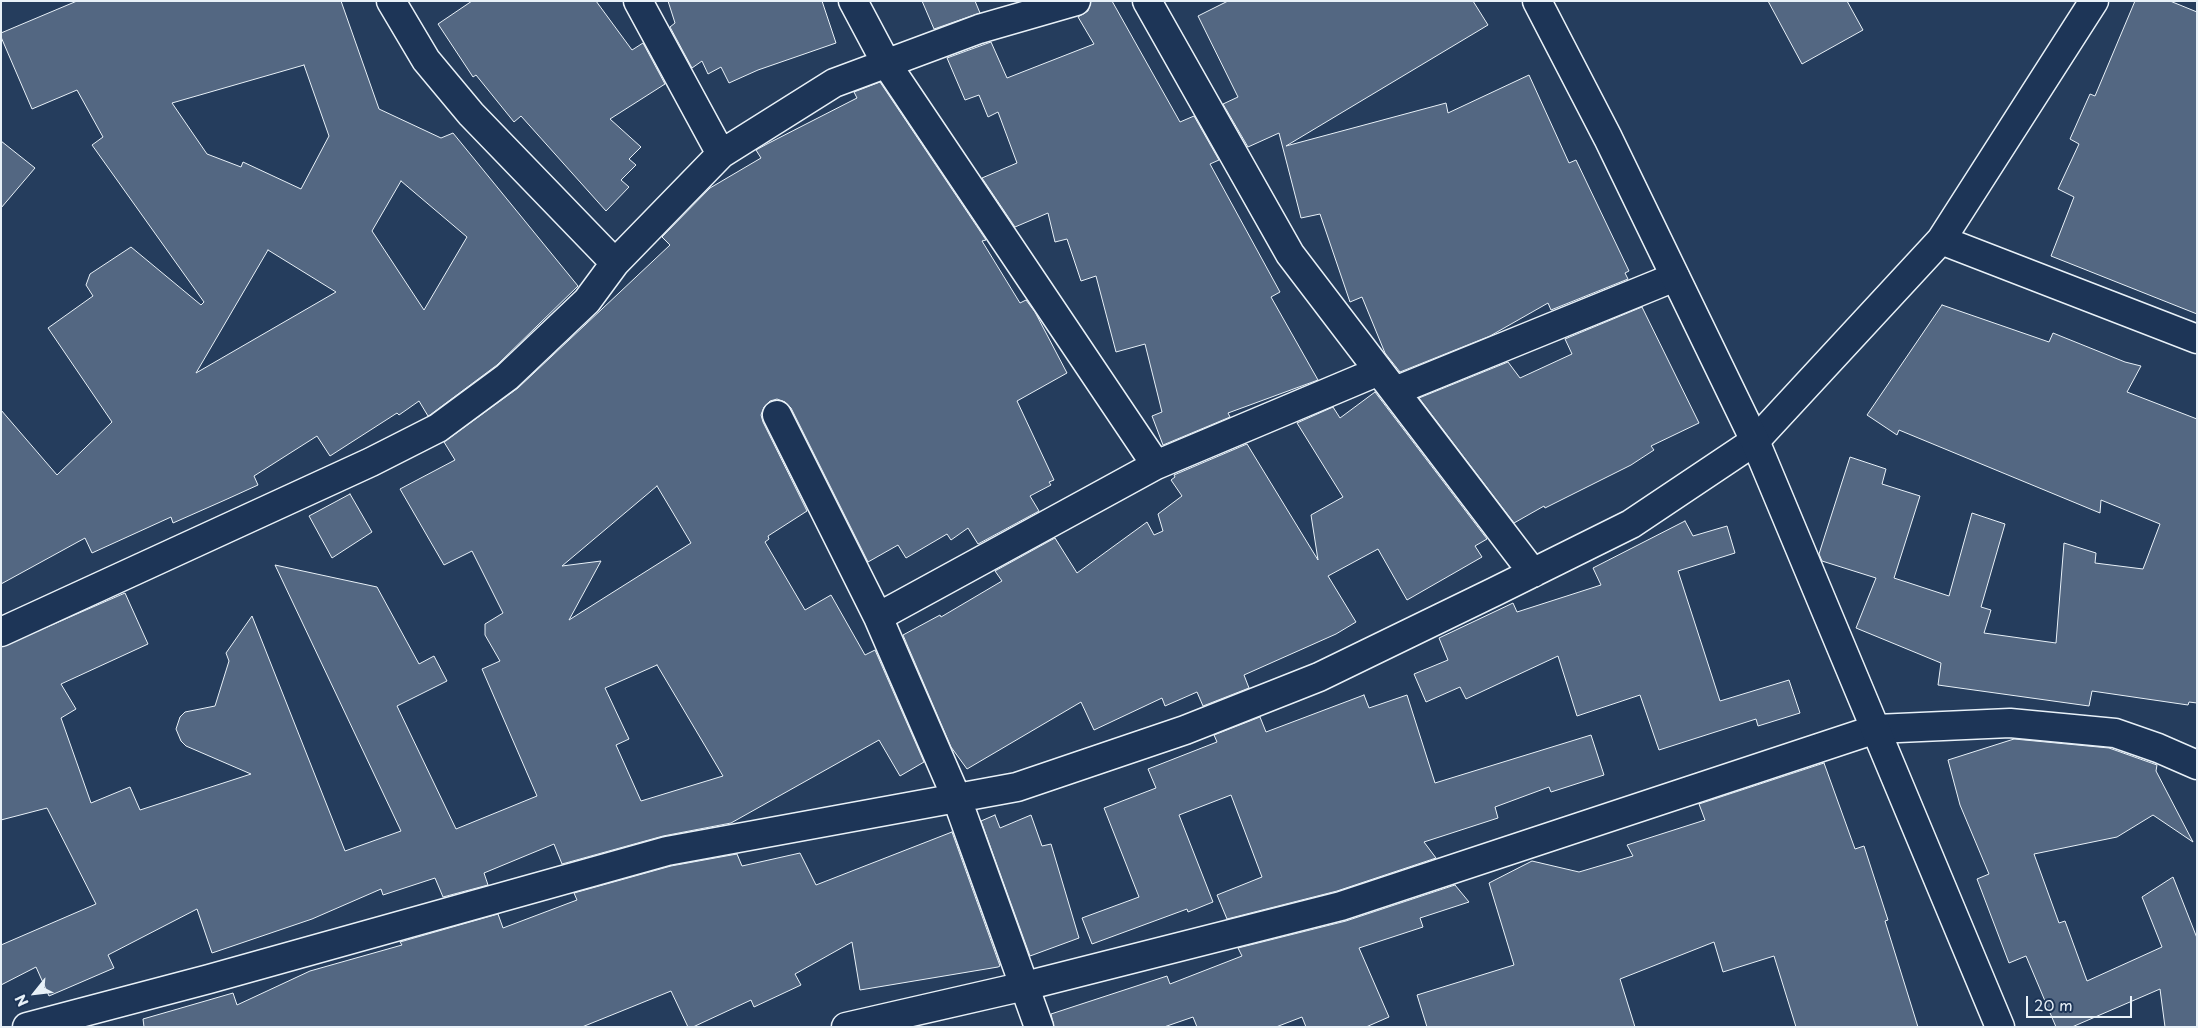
<!DOCTYPE html>
<html>
<head>
<meta charset="utf-8">
<style>
	body { margin:0 }
	#map { position:relative; width:2198px; height:1028px; overflow:hidden; background:#253d5d; font-family:"Playpen Sans",sans-serif }
	canvas { display:block }
	.frame { position:absolute; inset:0; border:2px solid #e8f1f8; pointer-events:none }
	.north { position:absolute; left:10px; top:968px; width:50px; height:50px; -webkit-text-stroke:4px #1d3557; paint-order:stroke; rotate:241deg; font-size:14px; font-weight:700; line-height:20px; text-align:center; color:#e8f1f8 }
	.north::after { content:''; display:block; margin:auto; width:18px; height:22px; background:#e8f1f8; clip-path:polygon(50% 0,100% 100%,50% 72%,0 100%) }
	.scale { position:absolute; left:2026px; top:996px; width:106px; height:22px; box-sizing:border-box; border:2px solid #e8f1f8; border-top:0; padding-left:6px; font-size:15px; line-height:18px; white-space:nowrap; color:#e8f1f8; -webkit-text-stroke:4px #1d3557; paint-order:stroke }
</style>
</head>
<body>
<div id="map">
<canvas width="2198" height="1028"></canvas>
<div class="frame"></div>
<div class="north">N</div>
<div class="scale">20 m</div>
</div>
<script>
const c = document.querySelector('canvas').getContext('2d');
c.lineJoin = 'round';
function paint(path, color) {
  c.fillStyle = color;
  c.fill(path, 'evenodd');
}
function shape(rows) {
  const path = new Path2D();
  for (const r of rows) {
    path.moveTo(r[0], r[1]);
    for (let i = 2; i < r.length; i += 2) path.lineTo(r[i], r[i + 1]);
  }
  return path;
}
function strokePath(path, color, width, dash) {
  c.strokeStyle = color;
  c.lineWidth = width;
  c.lineCap = dash ? 'butt' : 'round';
  c.setLineDash(dash || []);
  c.stroke(path);
}
const building = shape([
	[77,1,341,1,379,109,441,138,453,133,578,286,497,365,430,415,428,416,419,401,399,415,397,413,330,456,317,436,254,476,258,485,225,500,173,523,171,517,92,553,85,538,1,584,1,410,57,475,112,422,48,328,93,296,86,285,90,274,131,247,201,305,204,302,92,145,103,137,77,90,32,109,1,37,1,33,77,1],
	[304,65,329,136,301,189,243,162,241,167,207,154,172,103,304,65],
	[401,181,467,237,424,310,372,231,401,181],
	[268,250,336,292,196,373,268,250],
	[472,1,596,1,632,50,643,43,665,84,610,119,641,147,629,159,636,165,621,180,629,187,606,211,521,116,514,122,476,75,473,77,438,24,472,1],
	[668,1,822,1,836,43,758,70,729,83,721,67,708,74,702,61,692,68,670,27,675,23,668,1],
	[922,1,975,1,980,13,934,29,922,1],
	[1091,1,1112,1,1180,122,1194,116,1219,160,1210,164,1280,292,1271,297,1318,380,1228,413,1230,417,1163,445,1152,416,1162,412,1145,344,1116,352,1096,276,1081,281,1067,239,1055,242,1048,213,1015,227,982,178,1017,163,998,112,988,117,979,95,965,100,947,58,991,42,1007,78,1094,44,1078,17,1088,11,1091,1],
	[1228,1,1473,1,1488,25,1286,146,1446,103,1448,113,1529,75,1569,163,1576,160,1629,271,1625,273,1628,279,1551,310,1548,303,1490,336,1400,372,1385,353,1362,297,1350,302,1320,214,1301,218,1279,133,1248,147,1223,104,1238,97,1198,16,1228,1],
	[1768,1,1847,1,1863,30,1802,64,1768,1],
	[2135,1,2170,1,2197,12,2197,314,2051,256,2074,197,2058,189,2079,144,2070,139,2090,94,2095,96,2135,1],
	[880,82,986,240,982,241,1020,303,1026,300,1035,312,1067,373,1017,401,1054,480,1049,482,1051,485,1030,496,1039,511,978,544,968,528,951,540,947,534,906,558,898,545,868,562,791,408,785,402,777,399,770,401,764,407,761,415,763,422,807,511,768,536,769,539,765,542,805,610,831,595,865,655,875,650,924,762,900,776,879,740,731,823,663,836,562,864,554,844,484,873,488,885,443,897,435,878,383,895,381,889,312,919,212,953,197,909,108,955,114,968,49,996,36,967,1,985,1,945,96,904,47,808,1,820,1,647,125,593,148,644,61,684,76,709,61,718,91,803,130,787,140,810,251,774,186,746,181,741,176,729,180,717,185,712,215,706,229,661,226,653,252,616,345,851,401,831,275,565,377,587,419,664,434,656,447,681,397,706,456,829,537,796,482,669,500,661,485,635,485,624,503,613,472,551,444,565,400,489,455,460,444,442,518,388,670,245,662,237,710,188,761,158,756,150,767,144,857,98,854,92,880,82],
	[657,486,691,543,569,620,601,561,562,566,657,486],
	[657,665,723,776,641,801,616,745,629,739,605,688,657,665],
	[1,141,35,168,1,208,1,141],
	[1942,305,2049,342,2053,333,2125,362,2141,366,2127,392,2197,419,2197,703,2189,702,2188,705,2092,691,2089,706,1938,685,1941,663,1856,628,1876,578,1822,561,1819,554,1850,457,1886,469,1882,484,1920,496,1894,578,1949,596,1972,513,2005,524,1981,607,1991,610,1984,633,2056,643,2064,543,2096,553,2095,563,2143,569,2160,524,2101,500,2100,513,1899,430,1897,435,1867,415,1942,305],
	[1642,307,1699,423,1651,446,1654,450,1631,465,1545,508,1544,506,1514,523,1419,398,1508,362,1520,378,1572,354,1565,339,1642,307],
	[1375,392,1487,539,1475,546,1482,557,1407,600,1378,549,1328,576,1356,622,1336,634,1244,675,1249,688,1203,706,1197,692,1165,706,1162,698,1094,730,1081,702,967,769,951,747,903,635,940,615,941,617,1002,581,995,571,1055,538,1077,573,1147,522,1154,535,1163,531,1158,514,1182,496,1171,480,1175,477,1174,475,1247,444,1318,560,1311,515,1343,497,1297,423,1333,407,1340,418,1375,392],
	[350,494,372,532,332,558,309,516,350,494],
	[1685,521,1693,536,1727,526,1735,553,1678,571,1720,701,1789,680,1800,713,1758,726,1756,719,1659,750,1640,695,1577,716,1558,656,1466,699,1460,687,1426,702,1414,674,1448,660,1439,638,1513,603,1517,612,1601,585,1593,568,1685,521],
	[1364,695,1369,708,1407,695,1435,783,1591,735,1604,775,1551,792,1549,787,1495,807,1498,818,1424,842,1436,858,1337,891,1227,919,1217,895,1262,877,1231,795,1179,815,1213,902,1188,912,1187,909,1092,944,1082,918,1139,897,1104,808,1156,788,1148,769,1217,742,1214,735,1260,717,1266,732,1364,695],
	[2014,739,2109,748,2157,765,2156,771,2193,842,2153,815,2117,837,2034,854,2059,923,2065,921,2087,981,2162,947,2142,897,2173,877,2197,938,2197,1027,2165,1027,2160,989,2072,1027,2056,1027,2026,956,2009,963,1977,879,1989,874,1960,805,1948,760,2014,739],
	[1824,763,1855,849,1864,846,1888,920,1885,921,1918,1027,1796,1027,1774,956,1723,972,1714,942,1620,979,1635,1027,1427,1027,1417,995,1514,965,1489,883,1532,861,1579,872,1633,856,1627,845,1705,820,1699,804,1824,763],
	[995,815,1000,828,1031,815,1042,846,1051,844,1079,938,1030,956,981,821,995,815],
	[952,832,1000,966,998,967,860,990,852,942,795,974,801,985,754,1007,751,1000,693,1027,688,1027,671,991,582,1027,144,1027,143,1019,233,993,237,1005,310,971,402,945,400,942,498,914,503,928,577,900,574,893,671,866,737,854,742,866,800,853,816,885,952,832],
	[1455,885,1469,902,1420,918,1423,927,1359,948,1389,1017,1366,1027,1306,1027,1302,1017,1276,1027,1197,1027,1193,1017,1164,1027,1054,1027,1051,1014,1167,976,1170,984,1242,956,1238,948,1346,921,1455,885]
]);
paint(building, '#536782');
strokePath(building, '#e8f1f8', 1);
const street = shape([
	[391,1,426,60,471,114,615,263],
	[638,1,721,154],
	[853,1,886,63,1156,465],
	[1147,1,1290,254,1533,573],
	[1941,240,2197,339],
	[1395,391,1675,277],
	[777,415,878,617,957,799,1039,1027],
	[878,617,1156,465,1379,371],
	[1,632,371,462,438,428,507,377,587,301,615,263,721,154,834,83,979,29,1076,1],
	[27,1027,209,979,667,851,1017,787,1185,730,1319,677,1496,591,1631,524,1755,441,1941,240,2094,1],
	[846,1027,1025,986,1341,906,1876,729,2010,723,2115,733,2158,748,2197,765]
]);
const secondary = shape([
	[1537,1,1608,138,1755,441,2000,1027]
]);
strokePath(street, '#e8f1f8', 31);
strokePath(secondary, '#e8f1f8', 31);
strokePath(street, '#1d3557', 28);
strokePath(secondary, '#1d3557', 28);
</script>
</body>
</html>
